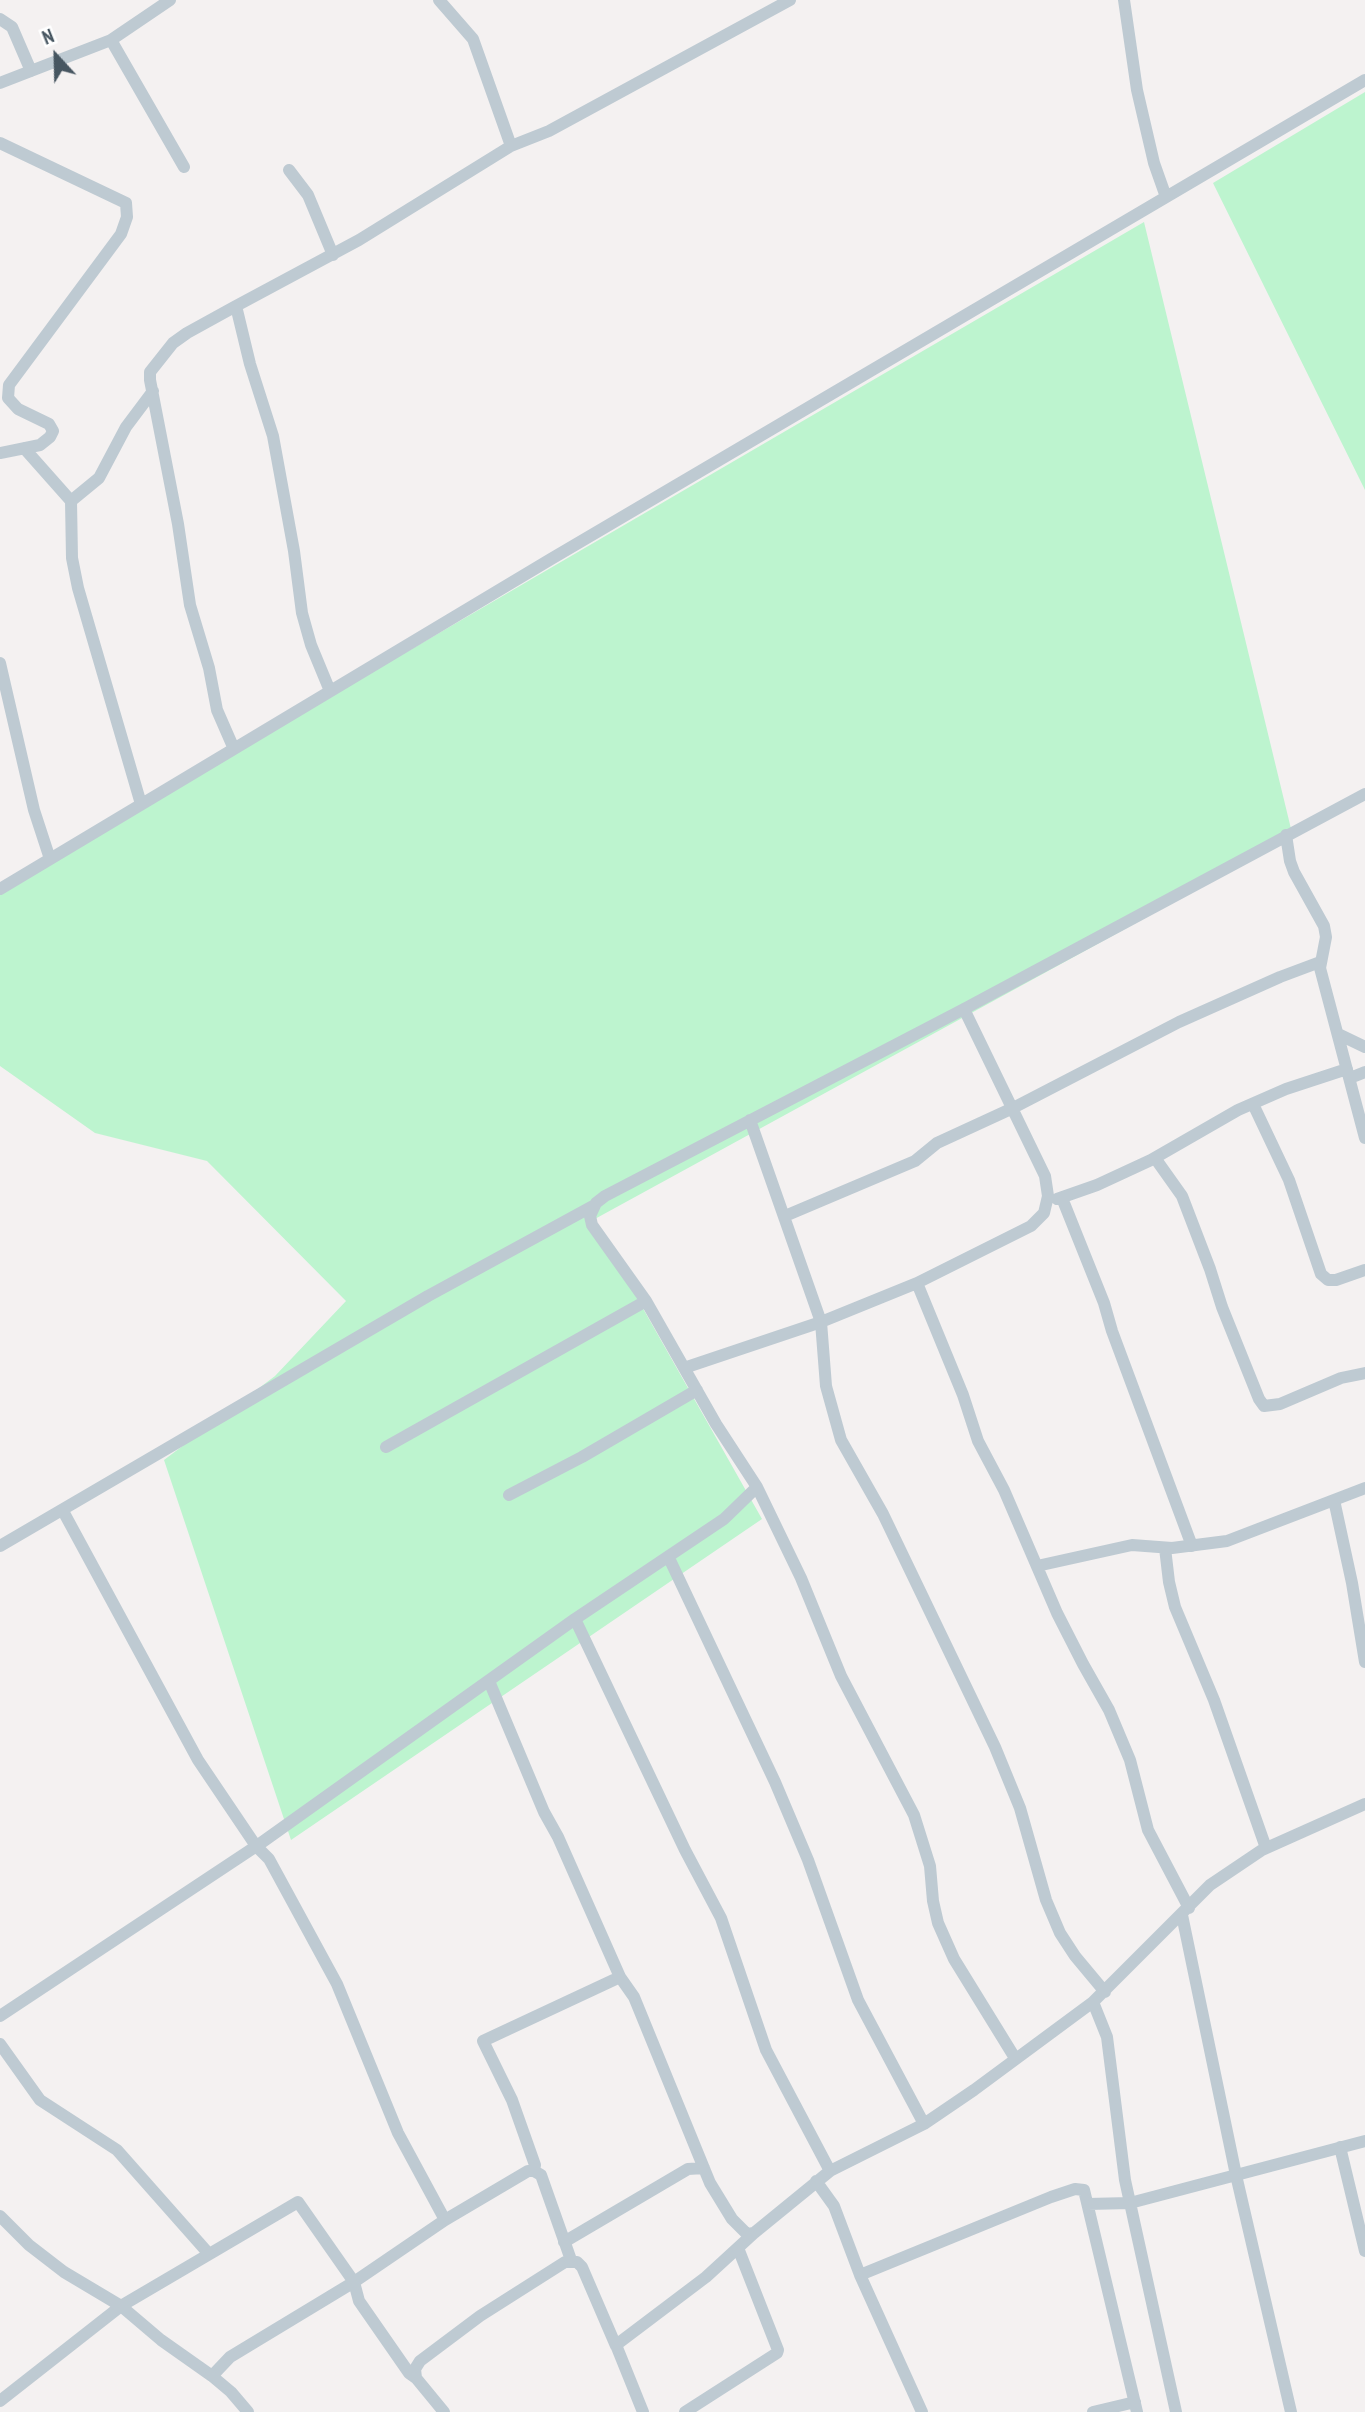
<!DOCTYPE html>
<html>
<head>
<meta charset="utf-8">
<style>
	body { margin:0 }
	#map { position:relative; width:1365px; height:2412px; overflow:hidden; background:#f4f1f1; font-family:"PT Sans Narrow",sans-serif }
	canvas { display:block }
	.north { position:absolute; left:21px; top:21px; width:70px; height:70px; -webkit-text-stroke:5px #fff; paint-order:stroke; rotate:338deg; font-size:19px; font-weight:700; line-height:28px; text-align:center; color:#475661 }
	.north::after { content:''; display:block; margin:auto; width:24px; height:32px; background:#475661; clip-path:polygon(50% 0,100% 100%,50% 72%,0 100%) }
</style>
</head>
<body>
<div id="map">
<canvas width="1365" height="2412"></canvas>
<div class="north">N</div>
</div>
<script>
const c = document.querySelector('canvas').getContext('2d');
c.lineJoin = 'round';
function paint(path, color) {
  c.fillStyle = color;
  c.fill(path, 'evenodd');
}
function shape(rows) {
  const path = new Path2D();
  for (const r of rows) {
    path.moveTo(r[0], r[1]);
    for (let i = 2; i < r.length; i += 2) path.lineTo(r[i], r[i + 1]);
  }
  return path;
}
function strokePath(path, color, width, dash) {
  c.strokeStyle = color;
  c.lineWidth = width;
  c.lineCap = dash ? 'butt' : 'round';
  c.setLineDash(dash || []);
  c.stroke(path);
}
paint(shape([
	[1365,92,1365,490,1213,183],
	[1144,222,1293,837,593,1220,762,1519,291,1840,164,1460,275,1376,346,1301,207,1161,95,1133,0,1066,0,889]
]), '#bdf4cf');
strokePath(shape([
	[439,0,473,39,511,146],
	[1124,0,1137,90,1154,163,1166,197],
	[0,19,12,27,31,71],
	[111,40,184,167],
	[0,83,111,40,170,0],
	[0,143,126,203,127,217,121,234,9,385,8,398,18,409,49,424,53,431,50,437,40,445,0,453],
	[289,170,308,195,333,255],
	[24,448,71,501,72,558,78,588,141,804],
	[71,501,99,478,126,427,153,391],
	[0,663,34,810,50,859],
	[330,691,311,645,302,613,294,551,273,436,250,364,236,306,359,240,511,146,549,131,790,0],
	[234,749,217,710,209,668,190,605,178,524,150,380,150,372,173,343,187,333,236,306],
	[1286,835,1290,861,1294,872,1324,926,1326,937,1320,968,1365,1138],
	[0,889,551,559,1365,80],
	[1338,1034,1365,1047],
	[1350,1078,1365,1072],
	[1253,1104,1289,1180,1321,1274,1328,1280,1336,1280,1365,1270],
	[750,1120,821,1322,826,1386,841,1440,883,1514,995,1747,1020,1808,1046,1900,1060,1933,1075,1956,1105,1992],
	[1155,1158,1182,1196,1210,1269,1222,1307,1259,1399,1264,1406,1280,1404,1341,1378,1365,1373],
	[1062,1198,1104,1303,1112,1331,1192,1546],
	[1057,1199,1097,1185,1151,1160,1238,1110,1286,1089,1347,1069],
	[785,1216,915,1161,937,1143,1013,1108,1179,1022,1280,977,1320,962],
	[917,1283,963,1395,978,1441,1004,1490,1057,1613,1083,1664,1109,1710,1130,1760,1148,1830,1189,1908],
	[684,1368,821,1322,917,1283,1031,1226,1044,1213,1048,1196,1045,1176,964,1009],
	[386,1447,646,1301],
	[757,1487,801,1578,841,1676,914,1815,930,1866,933,1901,938,1923,954,1959,1015,2058],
	[509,1495,582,1457,697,1390],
	[1334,1500,1352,1583,1365,1662],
	[63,1511,198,1760,256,1846,269,1859,337,1984,398,2133,445,2220],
	[0,1546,428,1296,593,1206],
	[1165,1548,1169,1582,1175,1607,1214,1700,1266,1848],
	[669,1558,775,1782,808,1860,858,2000,924,2124],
	[1037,1566,1132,1545,1172,1548,1227,1541,1365,1488],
	[575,1619,685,1850,721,1918,766,2050,830,2171],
	[489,1681,544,1812,558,1837,620,1977,634,1997,710,2183,732,2219,747,2234,754,2233,830,2171,924,2124,974,2090,1093,2002,1210,1885,1262,1850,1365,1804],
	[1182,1915,1236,2175,1291,2412],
	[1093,2002,1107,2037,1125,2180,1176,2412],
	[0,2016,261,1843,575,1619,724,1519,757,1487,716,1424,646,1301,592,1225,590,1216,596,1203,605,1196,964,1009,1365,794],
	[0,2044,40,2100,117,2150,209,2254],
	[1340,2147,1365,2251],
	[534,2171,535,2165,512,2100,483,2041,620,1977],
	[816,2181,834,2206,860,2275,922,2412],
	[1088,2204,1130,2203,1365,2141],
	[0,2216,29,2245,64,2272,121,2306,161,2340,212,2376,231,2392,248,2412],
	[564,2242,688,2169,704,2168],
	[860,2275,1051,2197,1075,2189,1084,2190,1137,2412],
	[212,2376,230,2357,354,2282,445,2220,528,2171,534,2171,541,2175,571,2260],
	[0,2401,121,2306,298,2202,354,2282,359,2301,409,2373,416,2378],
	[444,2412,416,2378,415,2369,420,2361,480,2316,565,2262,577,2262,582,2267,616,2346],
	[643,2412,616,2345,706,2277,754,2233],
	[685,2412,777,2353,778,2350,738,2248],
	[1093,2412,1135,2402]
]), '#becad2', 12);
</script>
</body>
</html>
